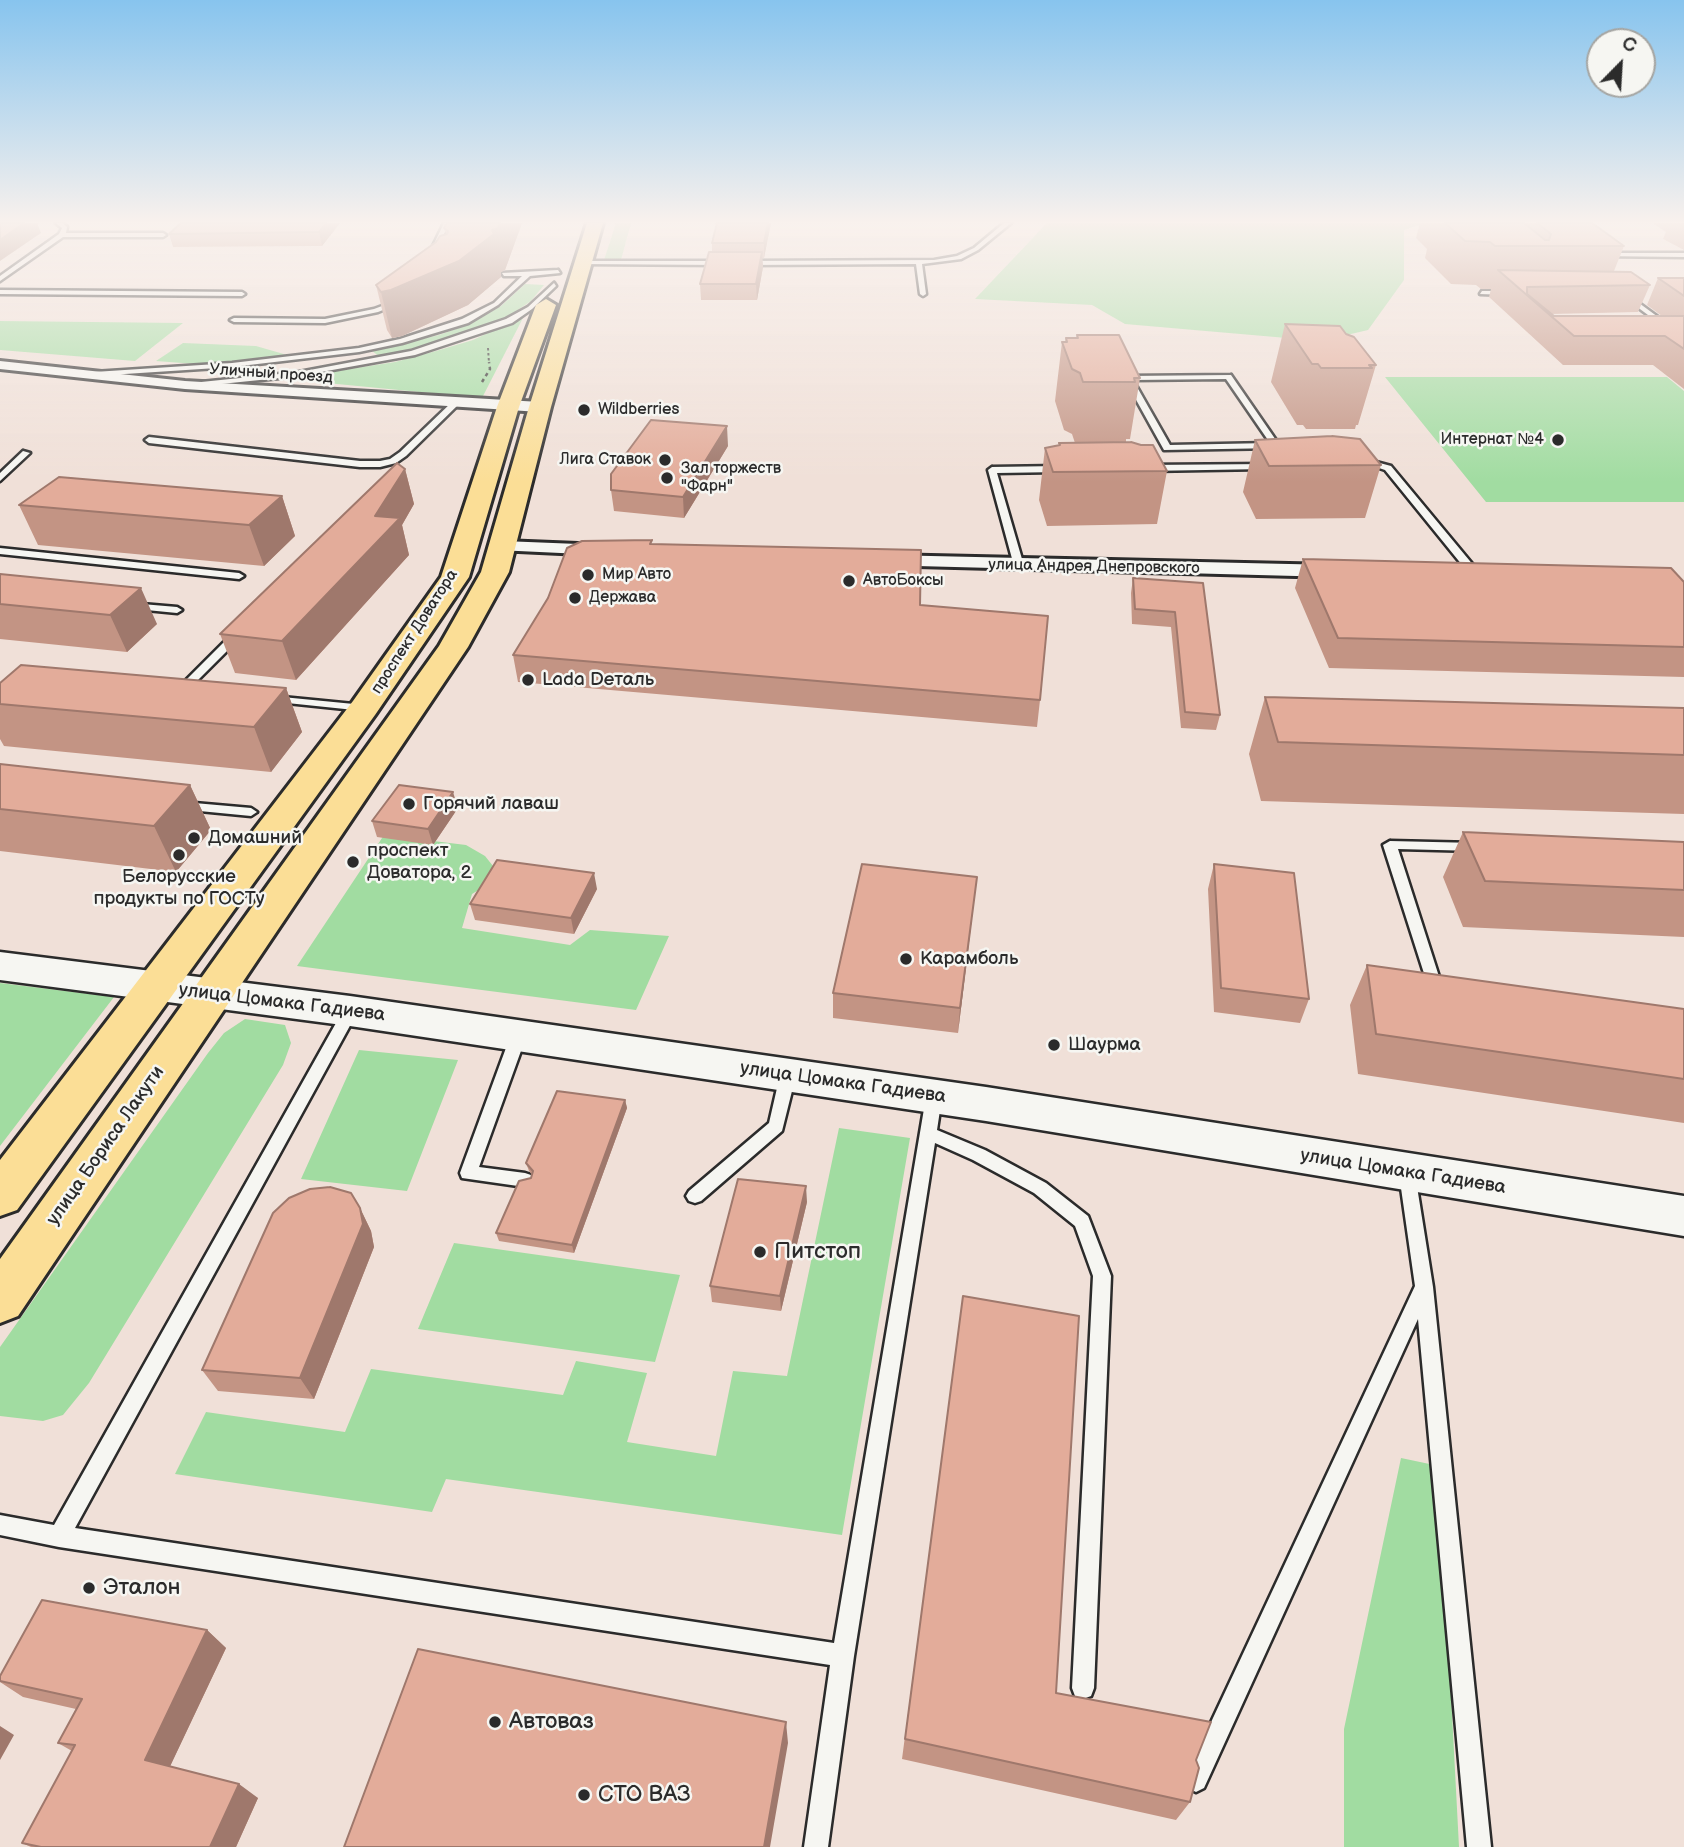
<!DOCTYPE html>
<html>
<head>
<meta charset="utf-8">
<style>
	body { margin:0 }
	#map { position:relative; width:1684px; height:1847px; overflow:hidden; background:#f0e0d8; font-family:"Balsamiq Sans",sans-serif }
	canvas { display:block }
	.north { position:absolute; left:1586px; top:28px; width:70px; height:70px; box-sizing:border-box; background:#f6f6f2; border:2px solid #a5a5a2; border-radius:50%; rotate:24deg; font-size:19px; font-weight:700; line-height:28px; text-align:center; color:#2b2b2b }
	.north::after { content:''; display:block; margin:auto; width:24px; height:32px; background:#2b2b2b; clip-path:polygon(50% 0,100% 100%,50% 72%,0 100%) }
</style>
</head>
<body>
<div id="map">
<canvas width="1684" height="1847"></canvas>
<div class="north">С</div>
</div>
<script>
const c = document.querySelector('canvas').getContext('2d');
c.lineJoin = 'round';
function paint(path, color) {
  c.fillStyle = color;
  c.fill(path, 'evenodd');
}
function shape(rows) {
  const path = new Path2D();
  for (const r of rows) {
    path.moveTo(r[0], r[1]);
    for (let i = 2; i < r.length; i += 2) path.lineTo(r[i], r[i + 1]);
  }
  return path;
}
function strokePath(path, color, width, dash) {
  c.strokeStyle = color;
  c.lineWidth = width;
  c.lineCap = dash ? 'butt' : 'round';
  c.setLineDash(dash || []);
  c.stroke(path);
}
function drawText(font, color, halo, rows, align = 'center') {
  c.font = font + ' "Balsamiq Sans",sans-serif';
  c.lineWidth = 5;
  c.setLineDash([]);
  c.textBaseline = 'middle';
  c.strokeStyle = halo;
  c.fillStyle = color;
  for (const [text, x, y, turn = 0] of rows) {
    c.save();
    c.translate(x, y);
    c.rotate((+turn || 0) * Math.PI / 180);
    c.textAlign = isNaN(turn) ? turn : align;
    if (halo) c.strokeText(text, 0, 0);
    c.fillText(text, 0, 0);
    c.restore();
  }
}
paint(shape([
	[616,223,631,223,621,260,604,260],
	[1047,223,1425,223,1404,230,1404,280,1368,330,1321,341,1125,324,1092,305,975,299],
	[525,284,544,285,531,301,503,320,449,340,380,357,372,351,439,335,467,325,501,306],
	[524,316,482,398,285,379,395,362,436,351,473,340],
	[0,321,183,323,135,361,0,350],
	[183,343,256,346,301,359,248,368,156,361],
	[1385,377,1667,377,1684,391,1684,502,1486,502],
	[384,835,466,845,485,856,501,876,472,894,462,928,570,945,590,930,669,936,636,1010,297,966],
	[0,983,114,997,0,1146],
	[245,1019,285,1025,291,1043,283,1065,89,1383,63,1415,43,1421,0,1416,0,1347,208,1053,224,1033],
	[359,1050,458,1060,407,1191,301,1179],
	[839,1128,910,1138,842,1535,446,1479,432,1512,175,1474,206,1412,345,1432,371,1369,563,1395,576,1361,647,1373,627,1442,716,1456,733,1371,787,1376],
	[454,1243,680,1275,655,1362,418,1329],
	[1401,1458,1439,1466,1459,1847,1344,1847,1344,1729]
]), '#a1dca1');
const service = shape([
	[56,223,63,223,67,227,66,233,163,233,166,235,163,237,63,237,0,281,0,276,59,234,62,228,56,223],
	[444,223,450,223,434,252,430,252,444,223],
	[1004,223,1011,223,978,250,961,259,922,264,926,294,923,296,920,294,916,264,746,265,743,263,746,261,934,260,957,256,974,248,1004,223],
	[1601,253,1684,253,1684,257,1599,256,1601,253],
	[583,261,722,261,725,263,722,265,581,264,583,261],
	[558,270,560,273,530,276,498,305,468,323,402,343,359,352,232,367,94,376,90,374,94,372,232,363,359,348,400,339,462,319,494,303,522,276,504,276,502,273,558,270],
	[554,283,556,286,532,309,512,323,415,355,299,376,201,386,197,384,201,382,299,372,411,351,506,319,528,307,554,283],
	[0,290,242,292,245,294,242,296,0,294,0,290],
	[1482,291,1508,291,1511,293,1508,295,1480,294,1482,291],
	[1624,295,1628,295,1684,336,1684,342,1624,297,1624,295],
	[398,300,400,303,378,312,325,323,234,322,230,320,234,318,325,319,374,309,398,300],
	[1231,375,1280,446,1279,448,1164,450,1124,378,1128,376,1231,375],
	[1226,379,1270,443,1170,445,1133,380,1226,379],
	[452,402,459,404,406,456,396,463,380,467,360,467,149,443,145,440,149,437,360,461,380,461,390,459,400,452,452,402],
	[23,451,30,453,0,481,0,473,23,451],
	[1361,458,1391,466,1479,572,1479,576,1471,576,1385,470,1361,462,1361,458],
	[1269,464,1269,468,1266,469,1146,471,1142,468,1146,465,1269,464],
	[992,467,1060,466,1064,469,1060,472,997,473,1024,566,1023,568,1014,566,988,470,992,467],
	[0,548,239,573,244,576,239,579,0,554,0,548],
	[130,603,177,607,182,610,177,613,126,608,126,604,130,603],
	[238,631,242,632,242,636,186,692,178,692,178,688,234,632,238,631],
	[272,696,364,705,370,708,364,711,268,701,266,699,272,696],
	[183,802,251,808,257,812,251,816,179,809,177,806,183,802],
	[1390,841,1476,843,1483,847,1476,851,1398,849,1443,989,1441,993,1431,993,1429,989,1383,845,1390,841],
	[350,1005,355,1007,358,1011,75,1528,834,1643,926,1097,928,1093,934,1091,940,1093,942,1097,937,1130,985,1150,1046,1183,1088,1216,1111,1276,1094,1688,1091,1696,1083,1699,1075,1696,1072,1688,1093,1276,1075,1226,1034,1193,973,1160,935,1143,854,1656,828,1847,804,1847,830,1665,59,1547,0,1535,0,1515,54,1525,345,1007,350,1005],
	[518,1031,523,1033,526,1037,479,1167,525,1173,531,1175,533,1180,531,1185,525,1187,462,1178,460,1173,510,1037,513,1033,518,1031],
	[788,1069,794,1071,796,1075,782,1131,701,1201,695,1203,689,1201,686,1196,689,1191,769,1123,780,1075,782,1071,788,1069],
	[1407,1167,1413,1169,1415,1174,1433,1287,1491,1847,1467,1847,1418,1319,1204,1788,1196,1792,1188,1788,1184,1780,1415,1286,1399,1174,1401,1169,1407,1167]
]);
const minor = shape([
	[0,361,185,381,540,402,548,407,540,412,185,389,0,369,0,361],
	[503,541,603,545,612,550,603,555,497,550,494,546,497,542,503,541],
	[886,555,1334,565,1343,571,1334,577,879,565,877,561,879,557,886,555]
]);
const secondary = shape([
	[0,952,350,996,986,1087,1684,1196,1684,1236,986,1121,350,1026,0,980,0,952]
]);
const primary = shape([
	[587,223,603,223,551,407,509,572,468,647,18,1316,0,1323,0,1259,439,646,481,572,529,407,587,223],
	[546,299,556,305,519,407,469,577,375,715,17,1210,0,1216,0,1160,353,701,441,577,497,407,536,305,546,299]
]);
strokePath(service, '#2b2b2b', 5);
strokePath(minor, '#2b2b2b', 6);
strokePath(secondary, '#2b2b2b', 5);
strokePath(primary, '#2b2b2b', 6);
strokePath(shape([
	[488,348,489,363]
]), '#2b2b2b', 2, [2.5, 2.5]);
strokePath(shape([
	[482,382,490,369,489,362]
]), '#2b2b2b', 2.5, [3.5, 3.5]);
paint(service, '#f6f6f2');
paint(minor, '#f6f6f2');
paint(secondary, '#f6f6f2');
paint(primary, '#fbde96');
paint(shape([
	[181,223,340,223,322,246,173,247,169,234],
	[447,223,522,223,505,270,501,272,501,277,468,305,402,336,392,338,387,330,376,285,446,234,444,228],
	[717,223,771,223,764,258,762,258,763,267,757,300,701,300,700,284,712,252,712,243],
	[1420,223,1592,223,1624,246,1614,271,1650,285,1638,312,1551,314,1554,316,1662,316,1647,305,1658,278,1684,278,1684,389,1653,365,1563,365,1489,297,1491,289,1481,289,1476,285,1451,284,1425,258,1427,249,1416,238],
	[1653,223,1684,223,1684,250,1663,239,1666,232],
	[1285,324,1346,334,1376,365,1358,425,1356,425,1355,429,1306,429,1303,425,1297,425,1271,382],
	[1077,335,1140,378,1130,439,1126,439,1126,442,1167,471,1157,524,1047,526,1039,500,1045,448,1059,446,1059,443,1075,443,1072,434,1064,430,1055,401,1062,342,1065,342,1066,338,1076,338],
	[1255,440,1381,465,1365,518,1256,519,1243,492],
	[728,446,684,518,614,511,611,490],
	[405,469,414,504,402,525,409,555,296,680,235,673,220,634],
	[282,496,295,536,264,566,38,545,19,505],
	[652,544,920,605,1040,700,1037,727,518,682,513,655],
	[1303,559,1684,582,1684,677,1329,668,1295,588],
	[0,574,157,624,127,652,0,639],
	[1133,578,1203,583,1220,715,1216,730,1181,728,1171,627,1132,624,1131,593],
	[0,683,286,688,302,732,271,772,4,746,0,739],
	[1265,697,1684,708,1684,814,1261,801,1249,754],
	[0,764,190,785,211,830,176,872,0,851],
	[458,808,433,845,377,837,372,821],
	[1463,832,1684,842,1684,937,1463,927,1443,877],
	[1214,864,1309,999,1300,1023,1214,1012,1208,889],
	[597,889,574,934,475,920,470,904],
	[974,901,958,1033,833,1018,833,993],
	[1367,965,1684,1009,1684,1123,1358,1074,1350,1005],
	[625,1100,627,1108,574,1253,499,1241,496,1233,531,1178,532,1175,529,1171,526,1163],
	[807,1202,781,1311,712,1302,710,1286],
	[360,1208,371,1231,374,1247,314,1399,218,1391,202,1370],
	[963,1296,1056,1693,1196,1760,1190,1802,1176,1820,902,1759],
	[207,1630,226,1648,170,1766,258,1798,236,1847,31,1847,22,1843,72,1751,58,1743,76,1709,23,1697,0,1682,0,1676]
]), '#c39484');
paint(shape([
	[24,223,37,223,41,233,0,261,0,240],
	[326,223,340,223,322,246,319,232],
	[500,223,522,223,505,270,501,272,501,277,468,305,402,336,392,338,381,292,492,230],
	[768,223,771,223,764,258,764,243],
	[762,252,763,267,757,300,756,284],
	[727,426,728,446,684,518,683,497],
	[405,469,414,504,402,525,409,555,296,680,282,641],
	[282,496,295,536,264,566,249,525],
	[141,588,157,624,127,652,110,615],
	[286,688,302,732,271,772,254,727],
	[190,785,211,830,176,872,154,826],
	[453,792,458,808,433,845,428,829],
	[594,873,597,889,574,934,571,918],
	[977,877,974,901,958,1033,960,1008],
	[625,1100,627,1108,574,1253,572,1245],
	[806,1186,807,1202,781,1311,780,1296],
	[360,1208,371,1231,374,1247,314,1399,300,1378],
	[207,1630,226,1648,166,1775,145,1760],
	[786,1722,788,1743,770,1847,764,1847],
	[0,1726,14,1735,0,1760],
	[239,1784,258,1798,236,1847,210,1847]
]), '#9f786c');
const building = shape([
	[0,223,24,223,0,240,0,223],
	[181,223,326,223,319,232,169,234,181,223],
	[447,223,500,223,498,228,492,230,494,234,459,261,391,290,381,292,376,285,436,242,440,236,447,234,448,231,444,228,447,223],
	[717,223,768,223,764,243,712,243,717,223],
	[1445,223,1524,223,1545,240,1549,240,1551,234,1537,223,1592,223,1624,246,1495,246,1490,242,1465,241,1445,223],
	[709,252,762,252,756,284,700,284,709,252],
	[1498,270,1631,272,1650,285,1527,287,1527,294,1554,316,1684,316,1684,349,1665,336,1574,336,1498,270],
	[1658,278,1684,278,1684,296,1658,278],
	[1285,324,1340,326,1346,334,1354,337,1376,365,1369,365,1372,368,1321,368,1318,364,1312,364,1285,324],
	[1077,335,1119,335,1140,378,1134,378,1135,382,1083,382,1080,373,1072,369,1062,342,1067,342,1066,338,1078,338,1077,335],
	[651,420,727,426,683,497,611,490,611,474,651,420],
	[1332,436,1360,439,1381,465,1269,466,1255,440,1332,436],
	[1131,442,1141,445,1153,445,1167,471,1053,472,1045,448,1060,445,1059,443,1131,442],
	[397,463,405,469,375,516,400,518,282,641,220,634,397,463],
	[59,477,282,496,249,525,19,505,59,477],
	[652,540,650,544,921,550,920,605,1048,616,1040,700,513,655,548,598,567,548,582,541,652,540],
	[1303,559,1671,568,1684,582,1684,647,1338,638,1303,559],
	[0,574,141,588,110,615,0,604,0,574],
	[1133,578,1203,583,1220,715,1185,712,1175,612,1135,609,1133,578],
	[21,665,286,688,254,727,0,704,0,683,21,665],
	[1265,697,1684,708,1684,755,1278,742,1265,697],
	[0,764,190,785,154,826,0,809,0,764],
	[399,785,453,792,428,829,372,821,399,785],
	[1463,832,1684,842,1684,890,1485,881,1463,832],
	[497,860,594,873,571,918,470,904,497,860],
	[862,864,977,877,960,1008,833,993,862,864],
	[1214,864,1294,873,1309,999,1221,988,1214,864],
	[1367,965,1684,1009,1684,1079,1376,1034,1367,965],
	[557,1091,625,1100,572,1245,496,1233,519,1181,531,1178,533,1171,526,1163,557,1091],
	[738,1179,806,1186,780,1296,710,1286,738,1179],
	[330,1187,351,1193,360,1208,363,1224,300,1378,202,1370,273,1213,289,1198,310,1189,330,1187],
	[963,1296,1079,1316,1056,1693,1211,1722,1196,1760,1199,1768,1190,1802,905,1739,963,1296],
	[42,1600,207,1630,145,1760,239,1784,210,1847,41,1847,22,1843,75,1745,58,1743,82,1699,0,1681,0,1676,42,1600],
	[418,1649,786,1722,764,1847,344,1847,418,1649]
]);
paint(building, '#e3ac9a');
strokePath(building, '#9f786c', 2);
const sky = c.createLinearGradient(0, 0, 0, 482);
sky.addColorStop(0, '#87c4ee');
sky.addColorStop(0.46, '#f8f1ed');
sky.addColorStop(1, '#f8f1ed00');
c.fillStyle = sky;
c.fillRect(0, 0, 1684, 482);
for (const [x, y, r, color] of [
	[584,410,7,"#2b2b2b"],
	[1558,440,7,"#2b2b2b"],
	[665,460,7,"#2b2b2b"],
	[667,478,7,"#2b2b2b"],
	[588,575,7,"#2b2b2b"],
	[849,581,7,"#2b2b2b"],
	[575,598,7,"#2b2b2b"],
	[528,680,7,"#2b2b2b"],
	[409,804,7,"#2b2b2b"],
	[194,838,7,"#2b2b2b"],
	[179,855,7,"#2b2b2b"],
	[353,862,7,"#2b2b2b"],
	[906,959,7,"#2b2b2b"],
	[1054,1045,7,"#2b2b2b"],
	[760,1252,7,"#2b2b2b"],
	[89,1588,7,"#2b2b2b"],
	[495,1722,7,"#2b2b2b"],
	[584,1795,7,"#2b2b2b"]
]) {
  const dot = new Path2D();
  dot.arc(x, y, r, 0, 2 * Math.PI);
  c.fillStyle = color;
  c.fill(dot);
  strokePath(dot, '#f6f6f2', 2.5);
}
drawText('16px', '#2b2b2b', '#f6f6f2', [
	["Уличный проезд",271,374,4],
	["улица Андрея Днепровского",1094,567,1],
	["проспект Доватора",415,632,-57]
]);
drawText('16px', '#2b2b2b', '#f6f6f2', [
	["Wildberries",598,410],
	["Интернат №4",1544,440,"right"],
	["Лига Ставок",651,460,"right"],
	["Зал торжеств",681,469],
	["\"Фарн\"",681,487],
	["Мир Авто",602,575],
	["АвтоБоксы",863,581],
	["Держава",589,598]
], 'left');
drawText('19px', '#2b2b2b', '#f6f6f2', [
	["Lada Dеталь",542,680],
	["Горячий лаваш",423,804],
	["Домашний",208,838],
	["проспект",367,851],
	["Доватора, 2",367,873],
	["Белорусские",179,877,"center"],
	["продукты по ГОСТу",179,899,"center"],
	["Карамболь",920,959],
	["Шаурма",1068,1045]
], 'left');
drawText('19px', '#2b2b2b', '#f6f6f2', [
	["улица Цомака Гадиева",282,1003,7],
	["улица Цомака Гадиева",843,1083,8],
	["улица Бориса Лакути",106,1146,-55],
	["улица Цомака Гадиева",1403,1172,9]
]);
drawText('23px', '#2b2b2b', '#f6f6f2', [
	["Питстоп",774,1252],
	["Эталон",103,1588],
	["Автоваз",509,1722],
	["СТО ВАЗ",598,1795]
], 'left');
</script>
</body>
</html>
